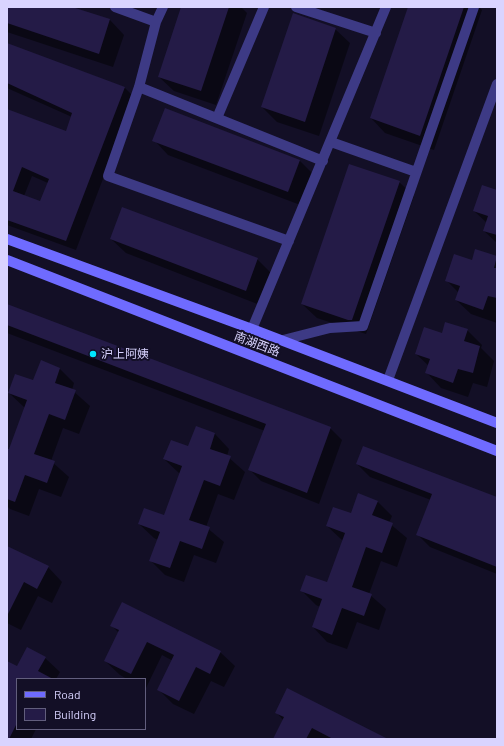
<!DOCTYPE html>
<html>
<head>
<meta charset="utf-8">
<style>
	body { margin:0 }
	#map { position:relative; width:504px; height:746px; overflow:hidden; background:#130f26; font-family:Barlow,sans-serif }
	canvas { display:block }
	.frame { position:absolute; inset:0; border:8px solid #d9d4ff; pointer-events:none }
	.legend { position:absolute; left:16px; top:678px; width:130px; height:52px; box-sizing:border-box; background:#130f26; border:1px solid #625e7d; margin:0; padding:5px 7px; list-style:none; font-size:12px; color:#d9d4ff }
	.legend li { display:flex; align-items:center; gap:8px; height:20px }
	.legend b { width:20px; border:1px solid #625e7d }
</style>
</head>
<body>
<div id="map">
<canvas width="504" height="746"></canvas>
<div class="frame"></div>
<ul class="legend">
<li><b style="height:5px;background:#6f6bff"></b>Road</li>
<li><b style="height:11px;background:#241b47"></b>Building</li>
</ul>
</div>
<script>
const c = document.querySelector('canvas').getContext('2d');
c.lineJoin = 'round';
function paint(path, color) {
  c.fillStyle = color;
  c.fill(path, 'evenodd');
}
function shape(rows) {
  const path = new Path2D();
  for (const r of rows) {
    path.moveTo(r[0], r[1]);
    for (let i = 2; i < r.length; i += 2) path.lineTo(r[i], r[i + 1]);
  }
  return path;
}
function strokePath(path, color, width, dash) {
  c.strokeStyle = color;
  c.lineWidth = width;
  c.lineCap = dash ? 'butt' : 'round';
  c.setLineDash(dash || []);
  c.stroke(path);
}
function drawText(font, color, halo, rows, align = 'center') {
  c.font = font + ' Barlow,"Noto Sans SC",sans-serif';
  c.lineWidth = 4;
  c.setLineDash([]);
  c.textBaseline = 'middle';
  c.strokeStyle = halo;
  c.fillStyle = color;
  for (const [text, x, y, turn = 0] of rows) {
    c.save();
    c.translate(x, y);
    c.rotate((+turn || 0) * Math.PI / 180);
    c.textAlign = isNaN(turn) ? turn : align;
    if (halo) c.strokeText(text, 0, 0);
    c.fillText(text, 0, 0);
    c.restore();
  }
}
paint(shape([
	[7,7,69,7,110,20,124,35,113,67,7,32],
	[182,7,241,7,247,13,216,105,174,91,159,77],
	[409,7,479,7,482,10,434,150,385,133,371,118],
	[335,29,350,43,319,136,277,122,262,107],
	[7,44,124,87,134,97,76,250,7,225,7,110,66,132,72,117,7,88],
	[32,176,48,183,41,202,24,196],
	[154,140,300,161,314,175,303,206,168,155],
	[399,182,414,196,366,334,317,318,302,304],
	[497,191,497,243,484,231,487,223,474,211],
	[111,239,257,259,272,274,260,305,126,253],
	[476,250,497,257,497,323,471,314,456,300,459,293,446,280,472,261],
	[7,305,330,428,342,440,319,504,261,481,249,469,265,431,7,333],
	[467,330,482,345,481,348,494,361,487,387,473,383,468,397,441,388,427,373,429,366,416,354,442,334],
	[60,369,74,383,72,390,90,406,79,434,63,428,51,461,69,477,61,497,39,489,29,516,10,509,7,506,7,450,10,451,25,408,9,393],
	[196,428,215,434,229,449,227,456,245,472,234,500,218,494,206,527,224,542,216,563,194,555,184,582,165,575,150,560,158,540,154,538,139,524,165,517,180,474,164,459,189,447],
	[357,464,497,498,497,574,430,547,417,534,431,500,370,477],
	[377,501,392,516,389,523,407,538,397,567,381,561,369,594,386,609,379,630,357,622,347,649,327,642,313,627,320,607,316,605,301,590,327,584,343,541,327,526],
	[7,547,48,567,62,582,52,603,38,596,21,630,7,623],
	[111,625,220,652,235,666,224,687,211,681,194,714,173,704,158,689,173,661,162,655,146,688,145,679,127,679,120,675,105,661,119,633],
	[45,658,60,672,56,679,17,679,17,729,36,729,31,739,7,739,7,662,18,668],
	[276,712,385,739,274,739,283,720]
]), '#0007');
paint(shape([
	[7,7,72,7,110,19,99,54,7,23],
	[181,7,229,7,201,91,158,77],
	[408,7,464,7,420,136,370,118],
	[293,13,336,28,305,122,261,107],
	[7,43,125,87,66,241,7,220,7,109,66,131,72,113,7,83],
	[22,167,49,179,40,201,13,191],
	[165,108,300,160,288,192,152,141],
	[349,164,400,181,352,320,348,320,301,304],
	[482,185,497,190,497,235,483,231,488,216,473,211],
	[122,207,258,258,246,291,110,239],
	[475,249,497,256,494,268,497,268,497,298,488,296,483,310,455,300,460,286,445,281,454,254,472,260],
	[7,304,331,427,307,493,248,470,266,424,7,325],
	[445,322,468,329,464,341,480,346,473,373,458,369,453,383,425,373,430,359,415,354,424,327,442,333],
	[41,360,60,368,55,383,76,390,65,420,49,414,34,454,55,461,47,483,25,475,15,502,7,499,7,449,9,449,27,400,8,393,15,374,33,380],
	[196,426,215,433,210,449,231,456,220,486,204,480,189,520,210,527,202,549,180,541,170,568,149,561,160,532,138,524,144,508,164,515,182,466,163,459,171,440,188,446],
	[363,446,497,497,497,567,416,535,432,494,356,464],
	[358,493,378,501,372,515,393,523,382,553,366,547,352,587,372,594,364,616,342,608,332,635,312,627,322,599,300,591,306,575,327,582,345,533,326,526,333,507,351,513],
	[7,546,49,566,37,589,24,582,7,616],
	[122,602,221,651,210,674,196,667,179,701,157,690,174,655,147,642,131,674,104,661,119,630,110,626],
	[27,647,46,657,38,671,53,679,17,679,17,723,9,739,7,739,7,661,17,666],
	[287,688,388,739,333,739,312,728,306,739,273,739,284,717,275,713]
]), '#241b47');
strokePath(shape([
	[115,7,156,22],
	[163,7,156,22,139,87,108,176,289,241],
	[296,7,376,33],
	[139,87,323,161],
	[217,118,264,7],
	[331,142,416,172],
	[252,329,386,7],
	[283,340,330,328,363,326,474,7],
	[388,380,497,84]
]), '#3d3a85', 10);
strokePath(shape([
	[7,239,252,329,497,423],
	[7,260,497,451]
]), '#6f6bff', 10);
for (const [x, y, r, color] of [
	[93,354,4,"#00e5ff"]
]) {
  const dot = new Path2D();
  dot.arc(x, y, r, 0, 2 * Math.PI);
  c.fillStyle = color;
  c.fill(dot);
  strokePath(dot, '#130f26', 1.5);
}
drawText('12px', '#d9d4ff', '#130f26', [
	["南湖西路",257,344,21]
]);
drawText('12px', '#d9d4ff', '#130f26', [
	["沪上阿姨",101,354]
], 'left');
</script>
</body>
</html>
